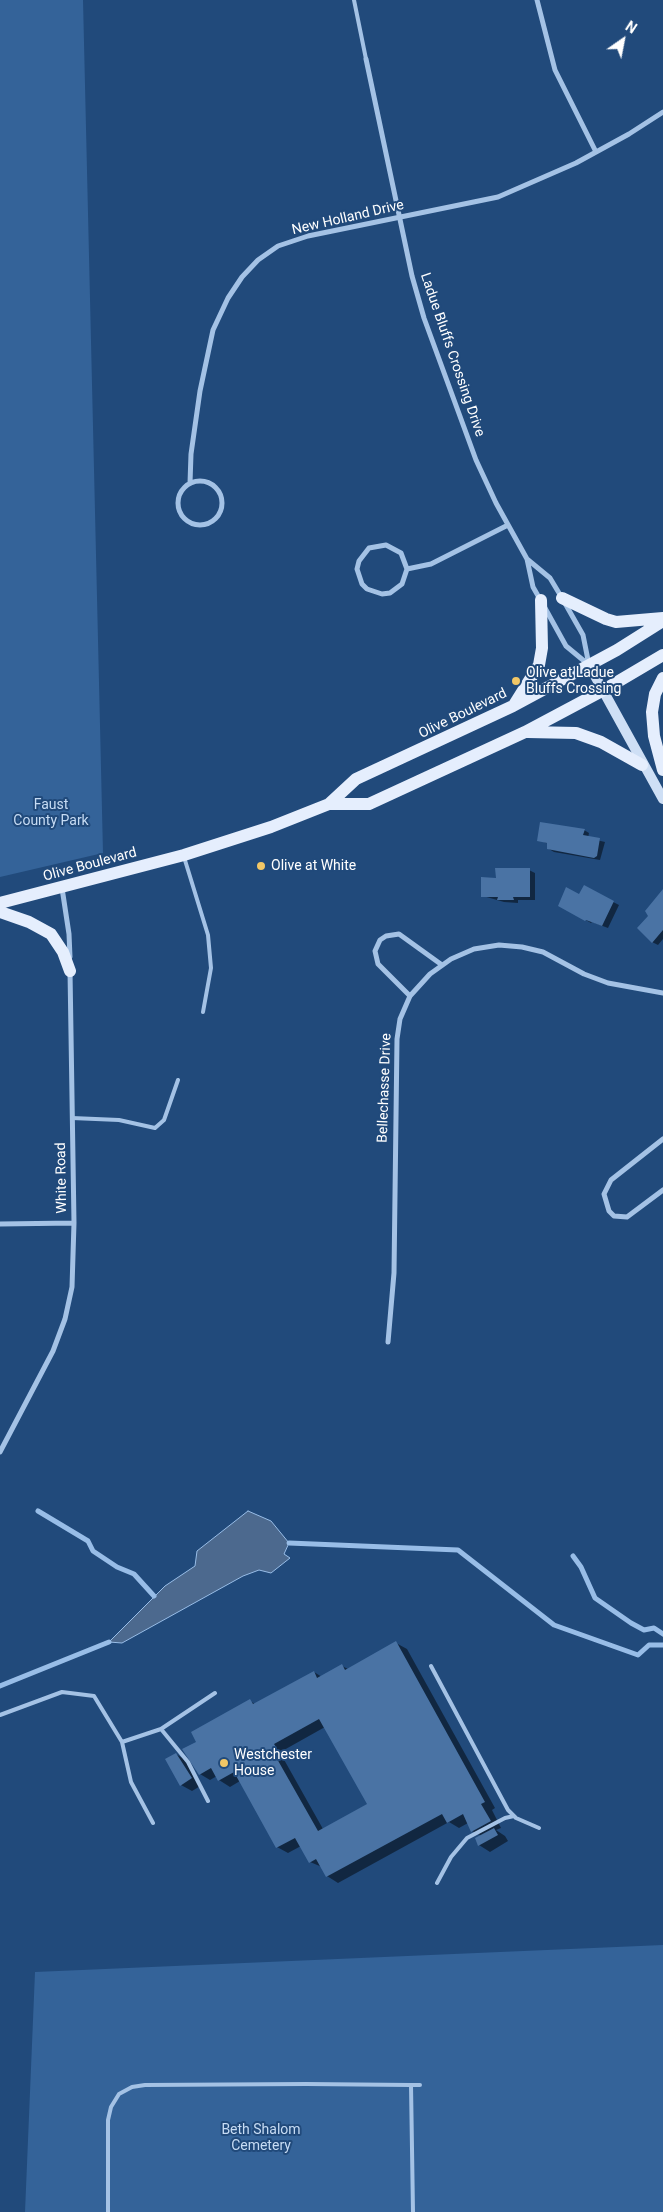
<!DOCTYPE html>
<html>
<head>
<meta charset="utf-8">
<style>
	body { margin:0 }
	#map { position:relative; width:663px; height:2212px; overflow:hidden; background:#214a7b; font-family:Roboto,sans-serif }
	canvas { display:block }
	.north { position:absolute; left:598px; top:15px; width:50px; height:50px; -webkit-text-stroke:4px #214a7b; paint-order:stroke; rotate:33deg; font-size:14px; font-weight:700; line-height:20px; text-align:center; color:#fff }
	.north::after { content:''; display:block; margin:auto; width:18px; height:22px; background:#fff; clip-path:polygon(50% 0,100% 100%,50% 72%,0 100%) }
</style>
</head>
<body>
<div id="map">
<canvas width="663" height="2212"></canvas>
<div class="north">N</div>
</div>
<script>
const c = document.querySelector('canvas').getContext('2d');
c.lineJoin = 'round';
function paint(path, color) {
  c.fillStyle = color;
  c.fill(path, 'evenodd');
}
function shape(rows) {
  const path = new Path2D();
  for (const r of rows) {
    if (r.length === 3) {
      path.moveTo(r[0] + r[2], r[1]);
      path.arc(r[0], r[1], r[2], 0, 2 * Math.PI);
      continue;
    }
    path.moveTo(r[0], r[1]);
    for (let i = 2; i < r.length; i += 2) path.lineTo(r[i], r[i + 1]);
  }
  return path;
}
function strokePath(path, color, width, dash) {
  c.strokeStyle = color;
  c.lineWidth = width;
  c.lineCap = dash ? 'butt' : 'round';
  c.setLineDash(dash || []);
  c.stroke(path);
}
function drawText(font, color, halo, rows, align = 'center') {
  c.font = font + ' Roboto,sans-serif';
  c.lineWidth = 4;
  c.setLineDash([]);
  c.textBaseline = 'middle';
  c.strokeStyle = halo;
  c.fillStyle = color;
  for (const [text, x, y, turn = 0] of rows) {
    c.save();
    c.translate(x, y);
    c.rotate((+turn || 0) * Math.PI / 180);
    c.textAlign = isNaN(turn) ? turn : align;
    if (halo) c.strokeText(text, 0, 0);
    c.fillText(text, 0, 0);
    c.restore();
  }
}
paint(shape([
	[0,0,83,0,103,853,0,877],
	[663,1945,663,2212,25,2212,35,1972]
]), '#346399');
const water = shape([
	[248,1511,271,1521,289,1543,284,1554,290,1558,271,1573,259,1570,243,1576,122,1643,109,1642,165,1586,195,1566,197,1551,248,1511]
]);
paint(water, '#4c698e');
strokePath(water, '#98bde7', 1);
paint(shape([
	[584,830,589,833,588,838,605,842,600,860,554,852,549,849,549,844,539,840],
	[529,870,535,873,535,900,518,900,518,903,504,902,483,896,498,879],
	[584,887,619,905,608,928,592,922,591,923,560,905,580,896],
	[663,891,663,939,658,945,652,942,650,916],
	[396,1643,407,1649,495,1808,492,1810,501,1828,496,1830,505,1836,508,1841,490,1852,479,1845,482,1836,472,1831,468,1823,459,1828,449,1822,338,1883,327,1876,322,1867,310,1862,301,1846,288,1853,277,1847,240,1781,230,1787,219,1780,217,1776,210,1780,200,1774,198,1742,250,1701,255,1704,314,1672,322,1677,342,1666,348,1669],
	[325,1727,368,1804,323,1829,282,1756,286,1754,284,1750],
	[176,1754,187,1761,202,1785,192,1791,181,1785]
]), '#0007');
strokePath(shape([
	[38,1511,88,1541,93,1551,117,1567,134,1574,154,1596],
	[289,1543,458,1550,554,1625,638,1655,649,1645,663,1645],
	[573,1556,581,1567,595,1598,631,1623,644,1630,654,1628,663,1634],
	[0,1686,109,1642]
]), '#98bde7', 5);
paint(shape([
	[540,822,585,829,583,835,600,838,597,856,594,858,547,849,547,843,537,841],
	[495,868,530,868,530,897,513,897,514,900,497,900,498,897,481,897,481,877,496,878],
	[584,885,614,901,602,926,586,920,585,921,558,906,566,887,579,894],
	[663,889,663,930,652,943,637,928,648,916,645,911],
	[396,1641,485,1802,481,1804,491,1821,471,1832,463,1814,447,1823,442,1814,326,1877,316,1859,309,1863,295,1838,276,1848,234,1772,218,1781,211,1768,199,1775,182,1749,196,1742,191,1732,250,1699,253,1704,314,1671,317,1678,342,1664,345,1670],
	[319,1719,367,1804,318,1831,272,1750,276,1747,274,1744],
	[176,1753,192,1778,180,1786,165,1759],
	[494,1828,498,1835,478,1846,475,1838]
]), '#4a73a4');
strokePath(shape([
	[354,0,366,59],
	[184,857,208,935,211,968,203,1012],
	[72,1118,119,1120,155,1128,164,1120,178,1080],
	[431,1666,508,1810,516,1818,539,1828],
	[0,1715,62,1692,94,1696,122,1742,131,1782,153,1823],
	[161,1729,188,1762,208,1801],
	[122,1742,161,1729,215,1693],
	[437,1883,451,1857,467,1838,505,1818,514,1816],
	[411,2085,420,2085],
	[108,2212,108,2120,111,2107,119,2094,132,2087,145,2085,306,2084,411,2085,413,2212]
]), '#a4c2e5', 4);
strokePath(shape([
	[537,0,555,70,596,152],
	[366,59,412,276,424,318,476,460,496,503,527,559,533,587,541,601],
	[200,503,22],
	[190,483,191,454,200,391,213,330,228,298,242,277,258,260,278,246,308,236,498,197,576,163,629,134,663,112],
	[527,559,550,578,562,598,583,635,589,665,566,646,545,608],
	[407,569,401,553,386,545,369,548,359,561,357,569,362,584,367,589,382,594,390,593,402,584,407,569,431,564,508,525],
	[62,888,69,934,70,957],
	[410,996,378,964,375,951,380,940,386,936,399,934,442,965],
	[663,1139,611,1180,604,1194,609,1211,614,1216,627,1217,663,1190],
	[0,1224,74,1223],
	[388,1342,394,1273,397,1039,400,1019,410,996,430,974,451,959,474,949,499,945,522,947,543,952,584,974,608,983,663,993],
	[0,1452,53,1351,65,1319,72,1287,74,1223,70,971]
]), '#a4c2e5', 5);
strokePath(shape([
	[589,665,663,799]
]), '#cedff5', 10);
strokePath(shape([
	[562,598,606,619,616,622,663,618],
	[663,678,655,694,652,712,654,736,663,770],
	[514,705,539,665,542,648,541,600],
	[528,732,576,733,601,742,642,765],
	[329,804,356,779,513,706,617,650,663,621],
	[0,903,184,855,271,827,329,804,369,804,525,732,602,691,663,655],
	[0,912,29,922,51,934,63,952,70,971]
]), '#e5eefd', 12);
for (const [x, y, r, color] of [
	[516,681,5,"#f2c766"],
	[261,866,5,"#f2c766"],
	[224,1763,5,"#f2c766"]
]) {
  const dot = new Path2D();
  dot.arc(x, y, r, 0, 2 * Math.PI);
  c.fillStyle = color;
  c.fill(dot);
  strokePath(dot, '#214a7b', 2);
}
drawText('14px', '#fff', '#214a7b', [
	["New Holland Drive",348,218,-13],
	["Ladue Bluffs Crossing Drive",452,355,71],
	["Olive Boulevard",463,714,-26],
	["Olive Boulevard",90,865,-15],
	["Bellechasse Drive",385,1088,-88],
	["White Road",62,1178,-91]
]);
drawText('14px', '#fff', '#214a7b', [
	["Olive at Ladue",526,673],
	["Bluffs Crossing",526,689],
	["Olive at White",271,866],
	["Westchester",234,1755],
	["House",234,1771]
], 'left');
drawText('14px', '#c7dcf4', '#214a7b', [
	["Faust",51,805],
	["County Park",51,821],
	["Beth Shalom",261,2130],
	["Cemetery",261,2146]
]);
</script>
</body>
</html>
